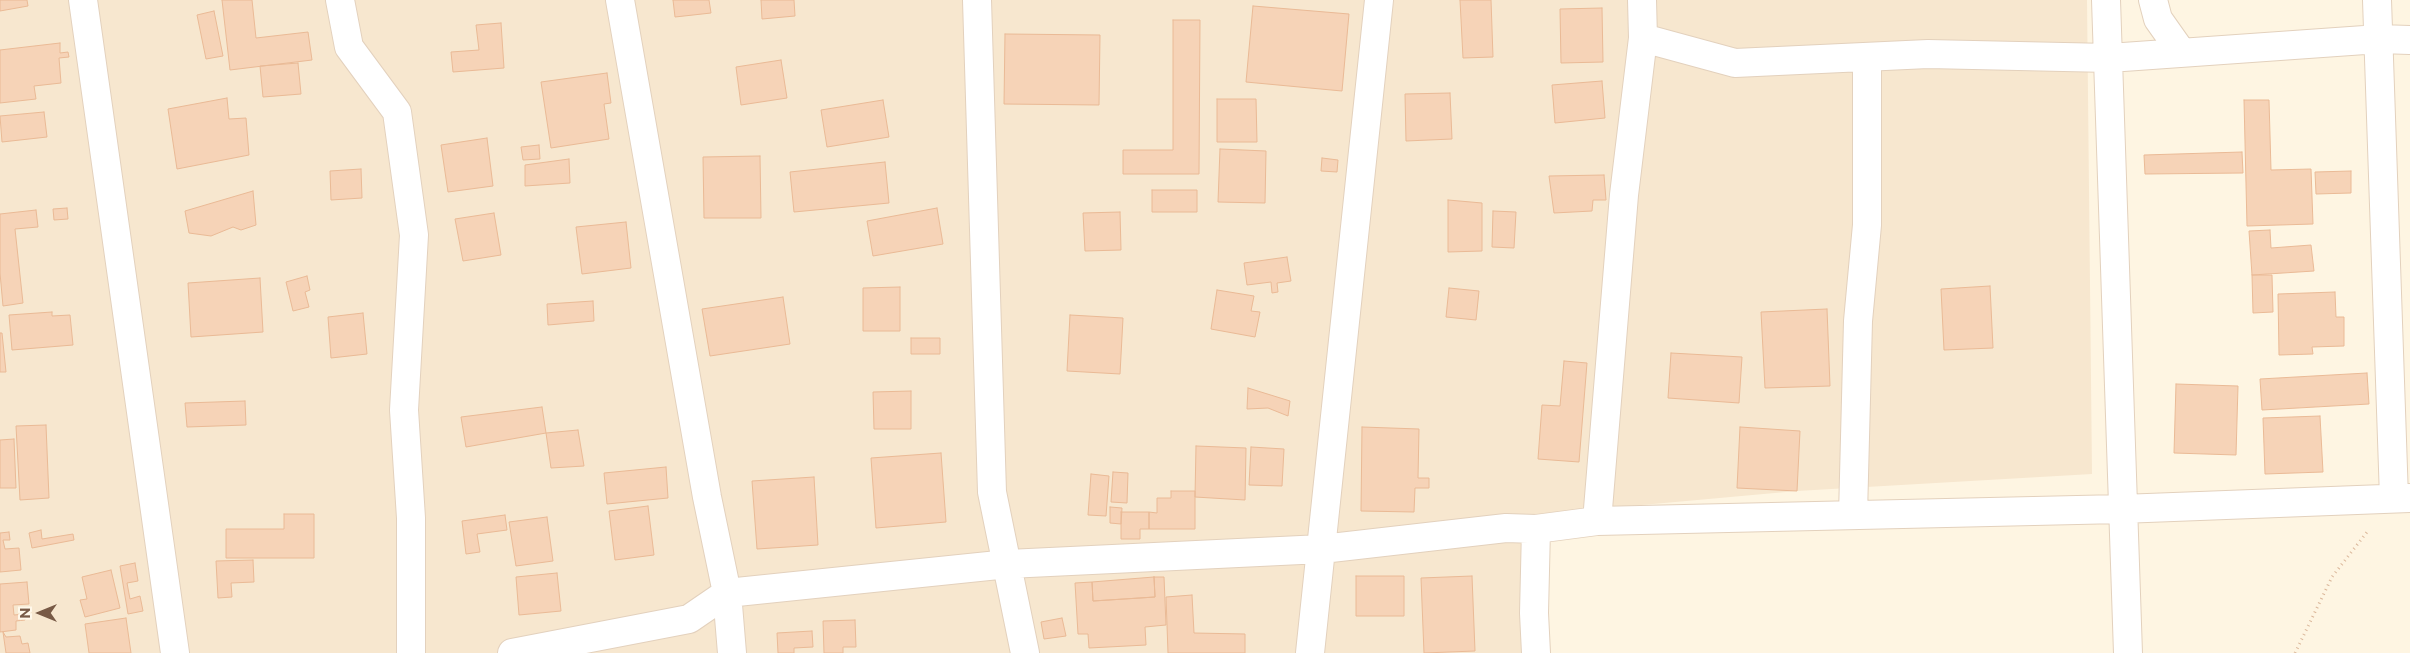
<!DOCTYPE html>
<html>
<head>
<meta charset="utf-8">
<style>
	body { margin:0 }
	#map { position:relative; width:2410px; height:653px; overflow:hidden; background:#fef5e2; font-family:Montserrat,sans-serif }
	canvas { display:block }
	.north { position:absolute; left:15px; top:588px; width:50px; height:50px; -webkit-text-stroke:4px #fff8ea; paint-order:stroke; rotate:270deg; font-size:14px; font-weight:700; line-height:20px; text-align:center; color:#785a46 }
	.north::after { content:''; display:block; margin:auto; width:18px; height:22px; background:#785a46; clip-path:polygon(50% 0,100% 100%,50% 72%,0 100%) }
</style>
</head>
<body>
<div id="map">
<canvas width="2410" height="653"></canvas>
<div class="north">N</div>
</div>
<script>
const c = document.querySelector('canvas').getContext('2d');
c.lineJoin = 'round';
function paint(path, color) {
  c.fillStyle = color;
  c.fill(path, 'evenodd');
}
function shape(rows) {
  const path = new Path2D();
  for (const r of rows) {
    path.moveTo(r[0], r[1]);
    for (let i = 2; i < r.length; i += 2) path.lineTo(r[i], r[i + 1]);
  }
  return path;
}
function strokePath(path, color, width, dash) {
  c.strokeStyle = color;
  c.lineWidth = width;
  c.lineCap = dash ? 'butt' : 'round';
  c.setLineDash(dash || []);
  c.stroke(path);
}
paint(shape([
	[0,0,2087,0,2092,474,1797,491,1520,516,1525,653,0,653]
]), '#f7e7cf');
const building = shape([
	[0,0,27,0,28,6,0,11,0,0],
	[222,0,252,0,256,38,308,32,312,60,230,70,222,0],
	[673,0,709,0,711,13,675,17,673,0],
	[761,0,794,0,795,16,762,19,761,0],
	[1460,0,1491,0,1493,57,1463,58,1460,0],
	[1253,6,1349,14,1342,91,1246,82,1253,6],
	[1602,8,1603,62,1561,63,1560,9,1602,8],
	[214,11,223,56,206,59,197,15,214,11],
	[1173,20,1200,20,1199,174,1123,174,1123,150,1173,150,1173,20],
	[501,23,504,68,453,72,451,52,479,50,476,25,501,23],
	[1005,34,1100,35,1099,105,1004,104,1005,34],
	[60,43,60,53,68,52,69,57,59,58,61,83,34,86,36,99,0,103,0,50,60,43],
	[781,60,787,98,741,105,736,67,781,60],
	[298,63,301,94,263,97,260,66,298,63],
	[607,73,611,103,604,104,609,139,551,148,541,82,607,73],
	[1602,81,1605,118,1555,123,1552,85,1602,81],
	[1450,93,1452,139,1406,141,1405,94,1450,93],
	[227,98,229,119,246,118,249,155,177,169,168,109,227,98],
	[1217,99,1256,99,1257,142,1217,142,1217,99],
	[883,100,889,137,827,147,821,110,883,100],
	[2244,100,2269,100,2271,170,2311,169,2313,224,2247,226,2244,100],
	[44,112,47,137,2,142,0,116,44,112],
	[487,138,493,186,448,192,441,145,487,138],
	[539,145,540,159,523,160,521,147,539,145],
	[1220,149,1266,151,1265,203,1218,202,1220,149],
	[2242,152,2243,173,2145,174,2144,155,2242,152],
	[760,156,761,218,704,218,703,157,760,156],
	[1322,158,1338,160,1337,172,1321,171,1322,158],
	[569,159,570,183,525,186,525,165,569,159],
	[885,162,889,203,794,212,790,172,885,162],
	[361,169,362,198,331,200,330,171,361,169],
	[2351,171,2351,193,2316,194,2315,172,2351,171],
	[1604,175,1606,200,1593,200,1592,211,1554,213,1549,176,1604,175],
	[1152,190,1197,190,1197,212,1152,212,1152,190],
	[253,191,256,225,241,230,233,227,211,236,189,233,185,211,253,191],
	[1448,200,1482,203,1482,251,1448,252,1448,200],
	[67,208,68,219,54,220,53,209,67,208],
	[937,208,943,244,873,256,867,221,937,208],
	[36,210,38,227,15,229,23,303,3,306,0,273,0,214,36,210],
	[1493,211,1516,212,1514,248,1492,247,1493,211],
	[1120,212,1121,250,1085,251,1083,213,1120,212],
	[494,213,501,255,463,261,455,219,494,213],
	[626,222,631,268,582,274,576,227,626,222],
	[2270,230,2271,248,2311,245,2314,271,2252,275,2249,231,2270,230],
	[1287,257,1291,281,1277,283,1278,292,1272,293,1271,282,1247,285,1244,263,1287,257],
	[2252,275,2272,275,2273,312,2253,313,2252,275],
	[307,276,310,290,305,292,309,307,293,311,286,282,307,276],
	[260,278,263,332,191,337,188,283,260,278],
	[1990,286,1993,348,1944,350,1941,289,1990,286],
	[900,287,900,331,863,331,863,288,900,287],
	[1449,288,1479,291,1476,320,1446,317,1449,288],
	[1217,290,1254,296,1251,311,1260,312,1255,337,1211,329,1217,290],
	[2335,292,2336,317,2344,317,2344,346,2312,347,2313,354,2279,355,2278,294,2335,292],
	[783,297,790,344,710,356,702,309,783,297],
	[593,301,594,321,548,325,547,304,593,301],
	[1827,309,1830,386,1765,388,1761,312,1827,309],
	[52,312,52,316,70,315,73,345,12,350,9,315,52,312],
	[363,313,367,354,331,358,328,317,363,313],
	[1070,315,1123,318,1120,374,1067,371,1070,315],
	[0,333,2,333,6,372,0,372,0,333],
	[911,338,940,338,940,354,911,354,911,338],
	[1671,353,1742,357,1739,403,1668,398,1671,353],
	[1564,361,1587,363,1579,462,1538,459,1542,405,1560,406,1564,361],
	[2367,373,2369,404,2262,410,2260,379,2367,373],
	[2176,384,2238,386,2236,455,2174,453,2176,384],
	[1248,388,1290,401,1288,416,1268,408,1247,409,1248,388],
	[911,391,911,429,874,429,873,392,911,391],
	[245,401,246,425,187,427,185,403,245,401],
	[542,407,546,433,466,447,461,417,542,407],
	[2320,416,2323,472,2265,474,2263,418,2320,416],
	[46,425,49,498,20,500,16,426,46,425],
	[1362,427,1419,429,1418,478,1429,478,1429,488,1415,488,1414,512,1361,511,1362,427],
	[1740,427,1800,431,1797,491,1737,488,1740,427],
	[578,430,584,466,551,468,546,433,578,430],
	[14,439,16,488,0,488,0,440,14,439],
	[1196,446,1246,448,1245,500,1195,497,1196,446],
	[1251,447,1284,449,1282,486,1249,485,1251,447],
	[941,453,946,522,876,528,871,458,941,453],
	[666,467,668,498,607,504,604,473,666,467],
	[1113,472,1128,473,1127,503,1111,502,1113,472],
	[1091,474,1109,476,1106,516,1088,515,1091,474],
	[814,477,818,545,757,549,752,481,814,477],
	[1171,491,1195,491,1195,529,1149,529,1149,512,1157,513,1157,498,1171,498,1171,491],
	[648,506,654,555,615,560,609,511,648,506],
	[1110,507,1122,508,1121,524,1110,523,1110,507],
	[1121,512,1149,512,1149,529,1140,529,1140,539,1121,539,1121,512],
	[284,514,314,514,314,558,226,558,226,529,284,529,284,514],
	[505,515,507,530,477,534,480,552,466,554,462,521,505,515],
	[547,517,553,561,516,566,509,522,547,517],
	[41,530,42,539,73,534,74,540,32,548,29,533,41,530],
	[9,532,10,540,3,540,5,549,19,548,21,570,0,572,0,533,9,532],
	[253,560,254,582,231,583,232,597,218,598,216,561,253,560],
	[135,563,138,581,127,583,130,599,140,596,143,611,128,614,120,566,135,563],
	[111,570,120,608,85,617,80,600,87,599,82,577,111,570],
	[557,573,561,611,519,615,516,577,557,573],
	[1356,576,1404,576,1404,616,1356,616,1356,576],
	[1472,576,1475,651,1424,653,1421,578,1472,576],
	[1154,577,1164,577,1166,625,1145,627,1146,645,1089,648,1088,634,1078,634,1075,583,1092,582,1093,601,1155,597,1154,577],
	[1154,577,1155,597,1093,601,1092,582,1154,577],
	[27,582,29,604,13,605,14,615,25,614,25,620,16,621,16,630,0,632,0,584,27,582],
	[1192,595,1194,633,1245,634,1245,653,1168,653,1166,597,1192,595],
	[126,618,131,653,89,653,85,624,126,618],
	[1062,618,1066,636,1044,639,1041,622,1062,618],
	[855,620,856,647,843,647,843,653,824,653,823,621,855,620],
	[812,631,813,647,794,648,794,653,778,653,777,633,812,631],
	[3,632,6,637,20,636,22,644,28,643,30,653,6,653,3,632]
]);
paint(building, '#f6d3b7');
strokePath(building, '#eaba96', 1);
const minor = shape([
	[83,0,175,653],
	[340,0,349,47,397,112,414,235,404,410,411,518,411,653],
	[620,0,707,497,727,593,732,653],
	[977,0,992,492,1025,653],
	[2106,0,2128,653],
	[2153,0,2158,19,2182,53],
	[2377,0,2394,498],
	[1643,38,1735,63,1928,54,2109,58,2379,39,2410,40],
	[1853,515,1858,321,1867,225,1867,57],
	[1597,521,1624,195,1643,38,1642,0],
	[512,653,689,619,727,593,1008,564,1322,549,1506,528,1536,529],
	[1310,653,1379,0],
	[1536,653,1534,613,1536,529,1597,521,2121,509,2410,498]
]);
strokePath(minor, '#e3d1bd', 30);
strokePath(shape([
	[2295,653,2332,577,2367,532]
]), '#dbb79a', 3, [1, 4]);
strokePath(minor, '#fff', 28);
</script>
</body>
</html>
